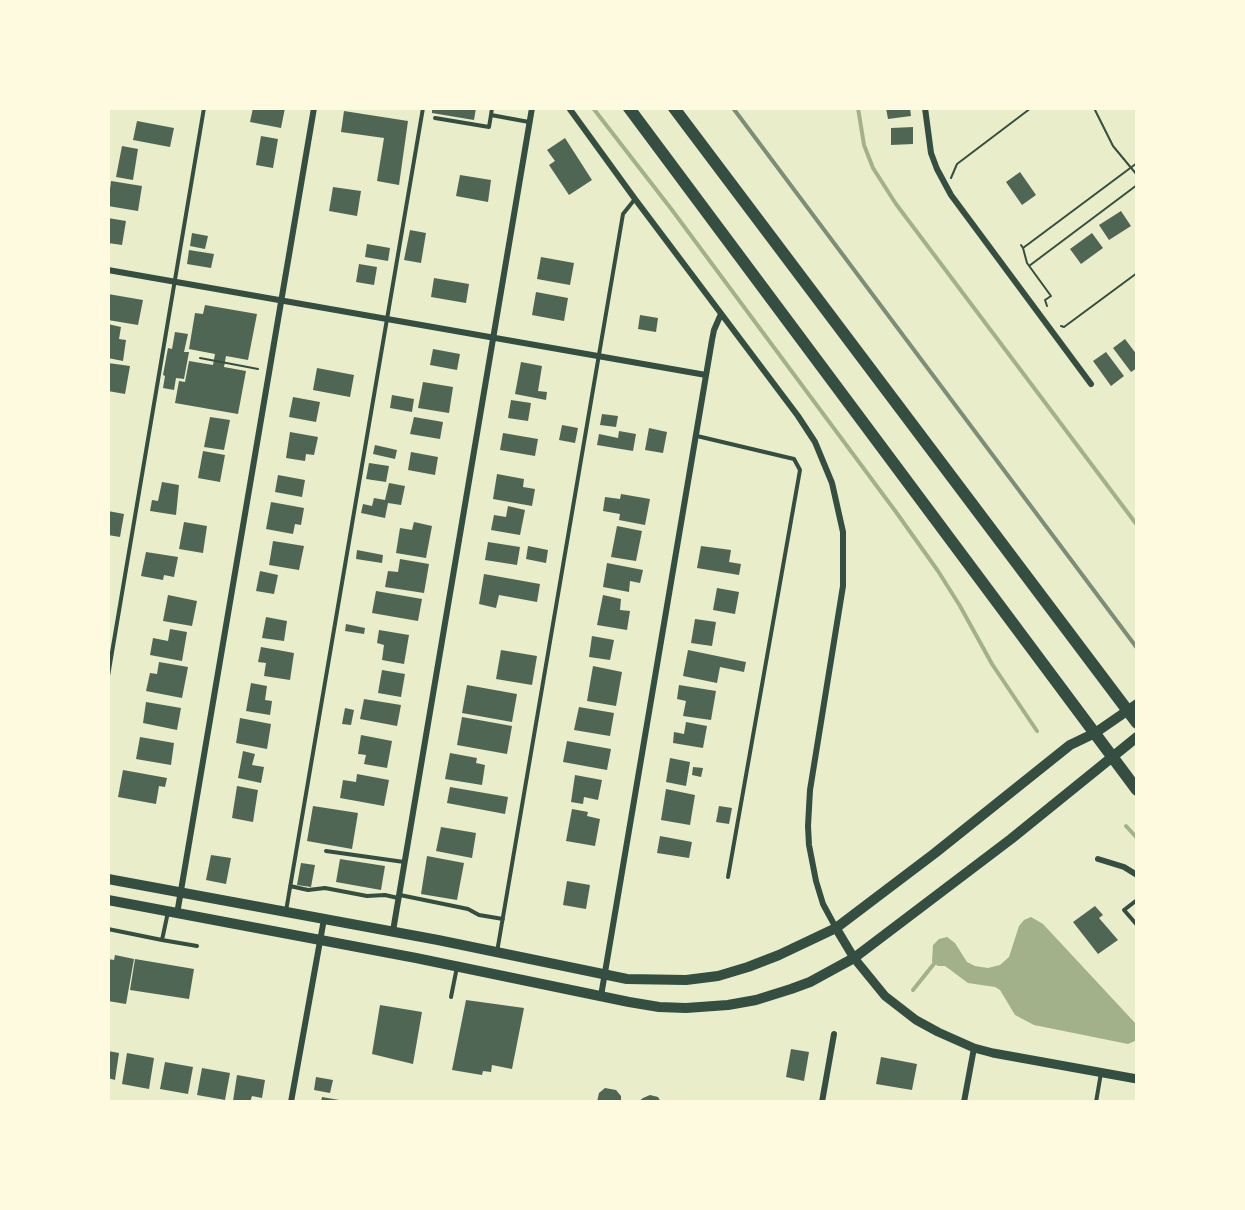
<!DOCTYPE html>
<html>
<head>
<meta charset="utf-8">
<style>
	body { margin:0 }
	#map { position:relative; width:1245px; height:1210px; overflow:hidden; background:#e9edc9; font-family:Commissioner,sans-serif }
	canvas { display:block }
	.frame { position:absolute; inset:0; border:110px solid #fefae0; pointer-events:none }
</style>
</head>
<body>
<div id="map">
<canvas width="1245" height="1210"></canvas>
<div class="frame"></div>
</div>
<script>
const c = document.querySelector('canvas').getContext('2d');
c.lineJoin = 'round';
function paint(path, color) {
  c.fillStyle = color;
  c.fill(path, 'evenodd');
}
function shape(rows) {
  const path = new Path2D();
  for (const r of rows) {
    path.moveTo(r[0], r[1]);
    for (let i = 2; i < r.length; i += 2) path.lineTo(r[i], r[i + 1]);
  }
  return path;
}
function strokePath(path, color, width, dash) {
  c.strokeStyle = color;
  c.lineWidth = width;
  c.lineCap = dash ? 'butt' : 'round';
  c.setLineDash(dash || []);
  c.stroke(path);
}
paint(shape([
	[1031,917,1043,924,1137,1025,1137,1038,1135,1041,1128,1044,1034,1025,1015,1015,1000,990,995,987,968,983,945,966,938,966,932,962,933,945,939,939,947,937,955,943,967,962,975,966,988,968,1000,965,1009,957,1019,926,1024,920]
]), '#a3b18a');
strokePath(shape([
	[593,108,672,210,896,512,938,571,960,606,992,664,1037,731],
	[858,108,864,145,873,168,896,204,1137,525],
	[1126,826,1137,838],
	[913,990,937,960]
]), '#a3b18a', 4);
paint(shape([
	[253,108,285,108,281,128,250,122],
	[432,108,476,108,474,120,432,113],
	[886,108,910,108,911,116,888,119],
	[344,111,408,121,399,185,377,181,384,138,341,132],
	[137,121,174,128,170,147,133,140],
	[913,127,913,144,891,145,891,128],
	[261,136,278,139,273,168,256,165],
	[565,138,592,180,569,195,549,165,555,161,547,150],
	[122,146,138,149,133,180,116,177],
	[1020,172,1036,195,1022,205,1006,182],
	[460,175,491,180,488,202,456,196],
	[111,181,142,186,138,211,108,206],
	[333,187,361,191,357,216,329,211],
	[1121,211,1131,226,1109,240,1099,225],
	[108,218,126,221,122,245,108,243],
	[410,230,426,233,421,263,404,260],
	[192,233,208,236,205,249,190,246],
	[1092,233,1103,248,1081,264,1070,249],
	[367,244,390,248,388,261,365,257],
	[189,250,214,254,211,268,187,264],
	[541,257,574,263,570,285,537,279],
	[359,264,377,267,374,285,356,282],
	[434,278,469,284,466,303,431,297],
	[536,292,568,298,564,321,532,315],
	[108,294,143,300,138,325,108,320],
	[205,305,257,314,248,360,226,356,224,367,246,371,238,414,175,403,179,381,185,382,189,361,213,365,215,354,189,349,195,313,203,314],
	[640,315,658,318,656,332,638,329],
	[108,324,121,327,119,339,126,340,123,361,108,358],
	[175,332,188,334,184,352,189,352,184,379,176,378,174,390,163,388,165,376,163,375,168,348,172,349],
	[1125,339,1137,355,1137,368,1131,372,1113,348],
	[433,349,460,354,457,370,430,365],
	[1106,352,1124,376,1111,386,1093,361],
	[521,362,542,366,538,391,547,392,546,400,515,394],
	[108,363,130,366,125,394,108,391],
	[317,368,354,375,350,397,313,390],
	[423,382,453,387,449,413,418,408],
	[392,395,414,399,412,412,390,408],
	[293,397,320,402,316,422,289,417],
	[511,400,531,403,528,421,508,418],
	[602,414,618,416,616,427,600,425],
	[210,417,230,420,224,450,204,447],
	[414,417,443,422,440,439,410,434],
	[562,425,578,428,575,443,559,440],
	[649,428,667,432,663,453,645,450],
	[619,431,636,434,633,451,597,445,599,434,618,438],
	[290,432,318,437,314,455,306,454,305,461,286,458],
	[503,433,538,439,535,456,500,450],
	[375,445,397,450,395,459,373,454],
	[203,451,225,455,220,482,198,478],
	[411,452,438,457,435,475,408,470],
	[369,463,389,466,386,482,366,479],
	[497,474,524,479,523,487,535,489,532,506,493,499],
	[278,475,305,480,302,497,275,492],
	[162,482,179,485,176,515,150,511,152,500,158,501],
	[389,483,405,486,401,505,388,503,385,518,361,513,363,504,372,506,374,498,385,500],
	[621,494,650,499,645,525,619,520,620,514,603,511,605,497,620,499],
	[271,502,304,508,301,525,295,524,293,534,266,529],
	[508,506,525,510,520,535,491,530,494,515,506,517],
	[108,511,124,514,120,537,108,535],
	[184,522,207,526,203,553,179,549],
	[414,522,432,526,426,558,396,553,400,528,412,530],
	[617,526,642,531,636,561,611,557],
	[273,541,304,546,299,570,269,565],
	[488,542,520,547,517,565,485,560],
	[528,546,548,550,546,563,526,559],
	[701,546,731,550,729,562,741,564,739,575,697,568],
	[357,550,383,555,382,563,356,559],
	[146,552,178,557,174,577,164,575,163,580,141,576],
	[400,559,429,564,424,593,385,587,388,571,398,572],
	[607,563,643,570,640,583,630,581,629,592,603,587],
	[260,571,278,575,274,594,256,591],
	[484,574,540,584,537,602,499,595,496,608,479,604],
	[717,588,739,592,735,614,713,610],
	[376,591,422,599,418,621,372,613],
	[168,595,197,601,192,626,163,621],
	[603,595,621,599,620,610,630,611,627,630,597,625],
	[266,617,287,621,284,641,262,638],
	[695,619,716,622,712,646,691,643],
	[346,624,365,628,364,634,345,631],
	[170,629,187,632,182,661,150,655,153,638,168,641],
	[379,630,409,635,404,664,382,660,384,645,377,643],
	[592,636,614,640,610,660,589,657],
	[261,647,294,653,290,680,264,676,266,663,258,662],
	[501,650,537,656,532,685,496,679],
	[688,650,746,662,744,672,720,667,717,683,683,676],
	[159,662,188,667,182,698,146,691,150,673,157,674],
	[593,666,622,672,616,706,587,701],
	[382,670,405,674,401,697,378,693],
	[251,683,267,686,265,700,272,701,270,715,246,711],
	[467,685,517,694,512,722,462,713],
	[679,685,716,691,711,720,683,716,686,701,677,699],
	[364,699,401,705,397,726,360,719],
	[146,702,181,708,177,730,143,723],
	[579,707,614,713,610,736,574,730],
	[345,708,354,710,351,725,342,724],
	[462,717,512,726,507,754,457,745],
	[240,718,271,724,267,749,236,743],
	[686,722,707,726,703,748,673,743,674,732,684,734],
	[361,735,392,741,387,768,364,764,366,755,358,754],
	[140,737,174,743,171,765,136,759],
	[567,741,611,749,607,770,563,762],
	[243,751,255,754,252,765,264,767,261,783,238,778],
	[450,753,477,758,476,763,485,765,482,785,445,779],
	[670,758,690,762,686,786,666,782],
	[693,767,703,768,701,777,692,775],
	[123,770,167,778,165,787,159,786,156,804,118,797],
	[357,774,389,780,384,806,340,798,343,780,356,782],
	[575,775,602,780,598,800,584,797,583,804,571,802],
	[237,786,258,790,253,822,232,818],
	[450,787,508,797,505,814,447,803],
	[666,789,695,795,690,825,661,820],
	[313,806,358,813,352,849,307,841],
	[719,806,732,808,729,824,716,822],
	[572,809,588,812,587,816,600,819,595,846,566,841],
	[441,827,476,833,472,858,436,851],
	[660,836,692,842,689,858,657,853],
	[211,855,231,858,226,884,206,880],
	[427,856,464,863,457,900,421,894],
	[340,859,385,866,381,890,336,882],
	[301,863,315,865,311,887,297,885],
	[567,881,590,885,586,909,563,905],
	[1095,906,1103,915,1099,918,1118,940,1098,954,1073,922],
	[115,955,134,959,126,1004,108,1001,108,959,114,960],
	[135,959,194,969,189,999,130,990],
	[466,1000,524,1008,512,1069,492,1065,491,1072,483,1071,482,1075,452,1070],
	[380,1005,422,1012,413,1064,372,1054],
	[791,1049,809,1052,804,1081,786,1077],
	[108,1051,119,1053,115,1080,108,1078],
	[127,1053,154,1058,149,1089,122,1084],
	[881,1057,917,1064,912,1090,876,1084],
	[165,1062,193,1067,188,1094,160,1089],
	[202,1068,230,1073,225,1100,197,1095],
	[237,1075,265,1080,262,1098,252,1096,250,1102,233,1101],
	[316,1077,333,1080,330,1093,314,1090],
	[605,1088,616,1090,621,1096,621,1102,597,1102,599,1093],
	[650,1095,658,1097,661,1102,638,1102,643,1098],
	[322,1097,345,1101,345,1102,321,1102]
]), '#4f6655');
strokePath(shape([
	[1094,108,1113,146,1137,175],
	[951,178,957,164,1031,108],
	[1021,245,1023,248,1027,263,1051,296,1045,300,1047,306],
	[1023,248,1137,163],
	[1029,266,1137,185],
	[1061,326,1064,327,1137,273],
	[200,358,258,369]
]), '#344e41', 2);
strokePath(shape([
	[492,108,491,115,529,122],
	[435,118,489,127,491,115],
	[697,436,794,459,800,470,728,877],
	[108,676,204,108],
	[326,851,404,862],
	[290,886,308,890,325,888,367,896,385,895,398,898],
	[400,895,468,909,479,915,503,919],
	[1137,900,1124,910,1137,925],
	[286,911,423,108],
	[108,929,162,940,168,912],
	[162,940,197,946],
	[497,952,623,214,635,199],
	[451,997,457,967],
	[1096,1102,1101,1073]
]), '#344e41', 4);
strokePath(shape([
	[569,108,635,199,798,416,815,442,832,483,843,532,843,586,810,790,808,826,809,845,816,881,823,904,836,928],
	[925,108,931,153,937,169,951,195,1091,384],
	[108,270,706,375],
	[1098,859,1124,867,1137,875],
	[177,914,314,108],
	[393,931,532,108],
	[601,996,712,340,714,330,721,314],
	[291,1102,324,919],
	[822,1102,834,1034],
	[964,1102,974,1048]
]), '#344e41', 6);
strokePath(shape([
	[836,928,854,958,885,996,916,1020,938,1032,974,1048,993,1053,1137,1079]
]), '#344e41', 9);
strokePath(shape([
	[108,879,438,940,627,979,686,980,718,976,748,967,779,955,836,928,935,853,1070,745,1095,733,1137,704],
	[108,900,416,958,629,1002,659,1007,686,1008,728,1005,756,1000,791,989,810,982,854,958,1011,839,1137,737]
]), '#344e41', 10);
strokePath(shape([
	[629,108,1137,790],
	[674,108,1137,723]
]), '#344e41', 12);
strokePath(shape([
	[733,108,1137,648]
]), '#7c8e77', 4);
</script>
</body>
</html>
